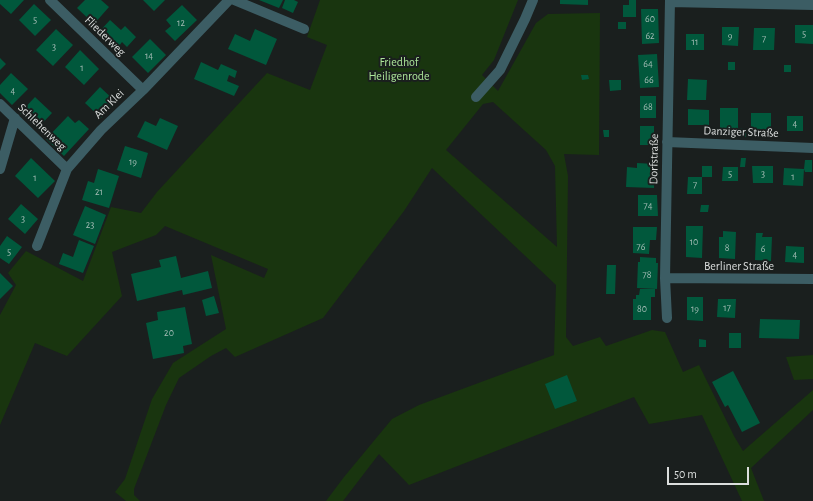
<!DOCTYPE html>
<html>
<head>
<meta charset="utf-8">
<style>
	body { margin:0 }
	#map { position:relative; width:813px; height:501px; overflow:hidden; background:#1a1f1e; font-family:"Alegreya Sans",sans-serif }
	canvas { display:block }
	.scale { position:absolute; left:667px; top:467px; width:82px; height:18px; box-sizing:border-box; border:2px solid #dbdedd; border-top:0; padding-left:5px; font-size:12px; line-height:14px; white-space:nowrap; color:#dbdedd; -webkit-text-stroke:3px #1a1f1e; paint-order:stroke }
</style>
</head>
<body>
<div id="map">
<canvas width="813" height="501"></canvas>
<div class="scale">50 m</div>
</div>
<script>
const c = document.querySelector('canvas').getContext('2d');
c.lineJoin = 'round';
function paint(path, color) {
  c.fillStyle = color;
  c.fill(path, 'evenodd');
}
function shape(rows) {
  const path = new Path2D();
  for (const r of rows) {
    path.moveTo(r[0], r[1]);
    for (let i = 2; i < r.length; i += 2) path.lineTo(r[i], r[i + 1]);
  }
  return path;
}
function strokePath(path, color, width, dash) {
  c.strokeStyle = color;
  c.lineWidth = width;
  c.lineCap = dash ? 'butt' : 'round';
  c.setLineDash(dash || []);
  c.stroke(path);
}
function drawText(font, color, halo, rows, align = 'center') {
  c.font = font + ' "Alegreya Sans",sans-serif';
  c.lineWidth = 4;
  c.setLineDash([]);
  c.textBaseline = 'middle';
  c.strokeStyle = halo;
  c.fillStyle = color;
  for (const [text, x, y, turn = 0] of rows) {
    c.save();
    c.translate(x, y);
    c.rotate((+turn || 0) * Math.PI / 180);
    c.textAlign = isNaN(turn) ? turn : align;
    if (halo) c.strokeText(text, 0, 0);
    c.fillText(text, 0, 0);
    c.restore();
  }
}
paint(shape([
	[320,0,518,0,494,60,482,75,498,91,536,23,548,14,600,13,599,155,564,154,568,176,566,337,573,346,600,337,606,346,652,330,665,332,683,372,699,365,734,436,743,451,813,390,813,410,751,468,764,501,742,501,702,415,649,424,634,397,409,485,379,454,343,501,326,501,344,477,392,419,419,405,554,355,556,285,432,168,404,211,323,318,235,357,226,348,211,356,179,378,166,405,134,489,134,495,140,501,126,501,115,492,125,479,152,399,173,363,226,329,211,255,264,278,268,269,165,226,156,235,112,252,122,296,67,356,35,343,0,425,0,315,16,285,8,273,26,251,83,281,111,207,141,213,157,192,267,73,310,90,327,45,307,37],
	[493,102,546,150,555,166,557,247,446,150,483,104],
	[813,355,813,379,794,380,786,357]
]), '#19350f');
paint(shape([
	[0,0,24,0,11,14,0,4],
	[85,0,101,0,109,7,94,24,77,8],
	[143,0,165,0,154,11],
	[259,0,283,0,279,8],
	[285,0,294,0,298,2,293,13,282,8],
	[560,0,588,0,588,5,560,4],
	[629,0,636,0,636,17,623,17,623,5,629,5],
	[34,4,51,20,35,36,19,20],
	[182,5,197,20,175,41,165,31,171,26,166,20],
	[641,9,658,9,659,43,642,44],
	[110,20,121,30,125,26,136,37,127,47,122,42,116,50,98,33],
	[618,22,626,22,626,29,618,29],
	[795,25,813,25,813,44,795,43],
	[722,27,739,27,738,46,722,45],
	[754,28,775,28,774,50,753,50],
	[56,29,73,45,53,66,36,50],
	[255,29,277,39,266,65,228,49,235,34,250,41],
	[686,34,704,34,704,50,686,50],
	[150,39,166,55,148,73,132,57],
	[80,50,99,69,84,85,65,67],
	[657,54,659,87,640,88,638,55],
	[0,58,6,64,0,70],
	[201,62,218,70,221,64,237,71,235,78,229,75,227,81,239,86,234,96,194,79],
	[728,62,735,62,735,70,728,70],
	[784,65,791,65,791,72,784,72],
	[11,73,28,89,12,105,0,93,0,85],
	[581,75,588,75,589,79,582,80],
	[688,79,707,80,706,100,687,100],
	[609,80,621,80,621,90,610,91],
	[100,87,116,102,101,118,85,103],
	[640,96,656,96,656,118,640,118],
	[35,97,52,113,37,129,20,113],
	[720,108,738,108,738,128,746,129,746,137,737,136,738,128,720,129],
	[688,109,709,110,709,125,688,125],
	[751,113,771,113,771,131,751,131],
	[68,116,75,123,79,120,89,129,64,156,46,139],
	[787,116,803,116,803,131,787,131],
	[160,118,178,126,167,150,137,137,145,121,156,126],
	[640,126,654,126,654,145,640,145],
	[603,130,609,130,609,137,604,137],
	[125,146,148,153,141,178,117,170],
	[31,158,55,181,38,198,15,176],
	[741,158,746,158,745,167,740,167],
	[805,160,812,160,812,172,805,172,804,169],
	[637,163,655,164,654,188,626,187,627,167,637,168],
	[702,166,712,166,712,177,702,177],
	[752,166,773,166,773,183,753,183],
	[723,167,738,167,738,181,722,181],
	[784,168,804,169,803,186,783,185],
	[98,169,119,176,109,208,82,200,88,181,94,183],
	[688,177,702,177,702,194,687,194],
	[638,195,657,195,658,216,638,216],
	[21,204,38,219,25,234,8,219],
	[701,205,709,205,708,212,700,212],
	[85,206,106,215,95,244,73,235],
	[686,226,703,226,702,258,686,257],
	[633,227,657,227,656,240,650,240,649,254,633,253],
	[723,231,736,232,735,259,719,258,719,237,723,237],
	[756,233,763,233,762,237,772,237,771,261,755,260],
	[7,236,22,247,9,264,0,258,0,246],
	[79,240,94,246,83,273,59,264,63,253,73,257],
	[786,246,804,247,804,263,785,262],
	[176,256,181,278,208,271,212,288,183,295,182,290,137,301,131,274,161,267,159,260],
	[640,257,656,258,656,263,658,263,657,289,637,288,638,262,640,262],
	[607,265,616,265,615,294,606,294],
	[0,273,13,286,0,299],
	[640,289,655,289,655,297,651,297,651,320,633,320,633,299,636,299,636,295,639,295],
	[214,296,219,313,206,316,202,300],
	[687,297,703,297,703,321,687,320],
	[718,299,736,299,735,318,717,317],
	[185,307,192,344,183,346,184,353,153,359,146,323,158,320,157,312],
	[760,319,800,320,799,339,759,338],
	[729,333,741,333,741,348,729,348],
	[699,339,706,340,706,347,699,347],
	[733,371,760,423,742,432,728,405,725,407,712,382],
	[567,375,577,401,555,409,545,384]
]), '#01583c');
strokePath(shape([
	[50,0,143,90],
	[234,0,304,29],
	[670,2,813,5],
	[476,97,500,70,525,19,533,0],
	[0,104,67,169],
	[667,142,813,148],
	[0,169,15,118],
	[37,246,67,169,101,130,143,90,229,0],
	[665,278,813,279],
	[667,318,665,278,670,0]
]), '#3c5d64', 10);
drawText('10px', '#a4bcb5', null, [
	["60",650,19],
	["5",35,20],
	["12",181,23],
	["5",804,34],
	["62",650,36],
	["9",730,36],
	["7",764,39],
	["11",695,42],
	["3",54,47],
	["14",149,56],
	["64",648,64],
	["1",82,68],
	["66",649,80],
	["4",13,91],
	["68",648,107],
	["4",795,124],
	["19",133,162],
	["5",730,174],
	["3",763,174],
	["1",793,177],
	["1",35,178],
	["7",695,185],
	["21",99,192],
	["74",648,206],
	["3",23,219],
	["23",90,225],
	["10",694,242],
	["76",641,247],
	["8",727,248],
	["6",763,249],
	["5",9,252],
	["4",795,255],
	["78",647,275],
	["17",727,308],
	["80",642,309],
	["19",695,309],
	["20",169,333]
]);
drawText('12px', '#dbdedd', '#1a1f1e', [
	["Fliederweg",105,36,44],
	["Am Klei",109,104,-44],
	["Schlehenweg",42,127,44],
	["Danziger Straße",741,132,2],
	["Dorfstraße",654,159,-89],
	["Berliner Straße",739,266]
]);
drawText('12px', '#ace599', '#1a1f1e', [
	["Friedhof",399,62],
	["Heiligenrode",399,76]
]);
</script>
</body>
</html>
